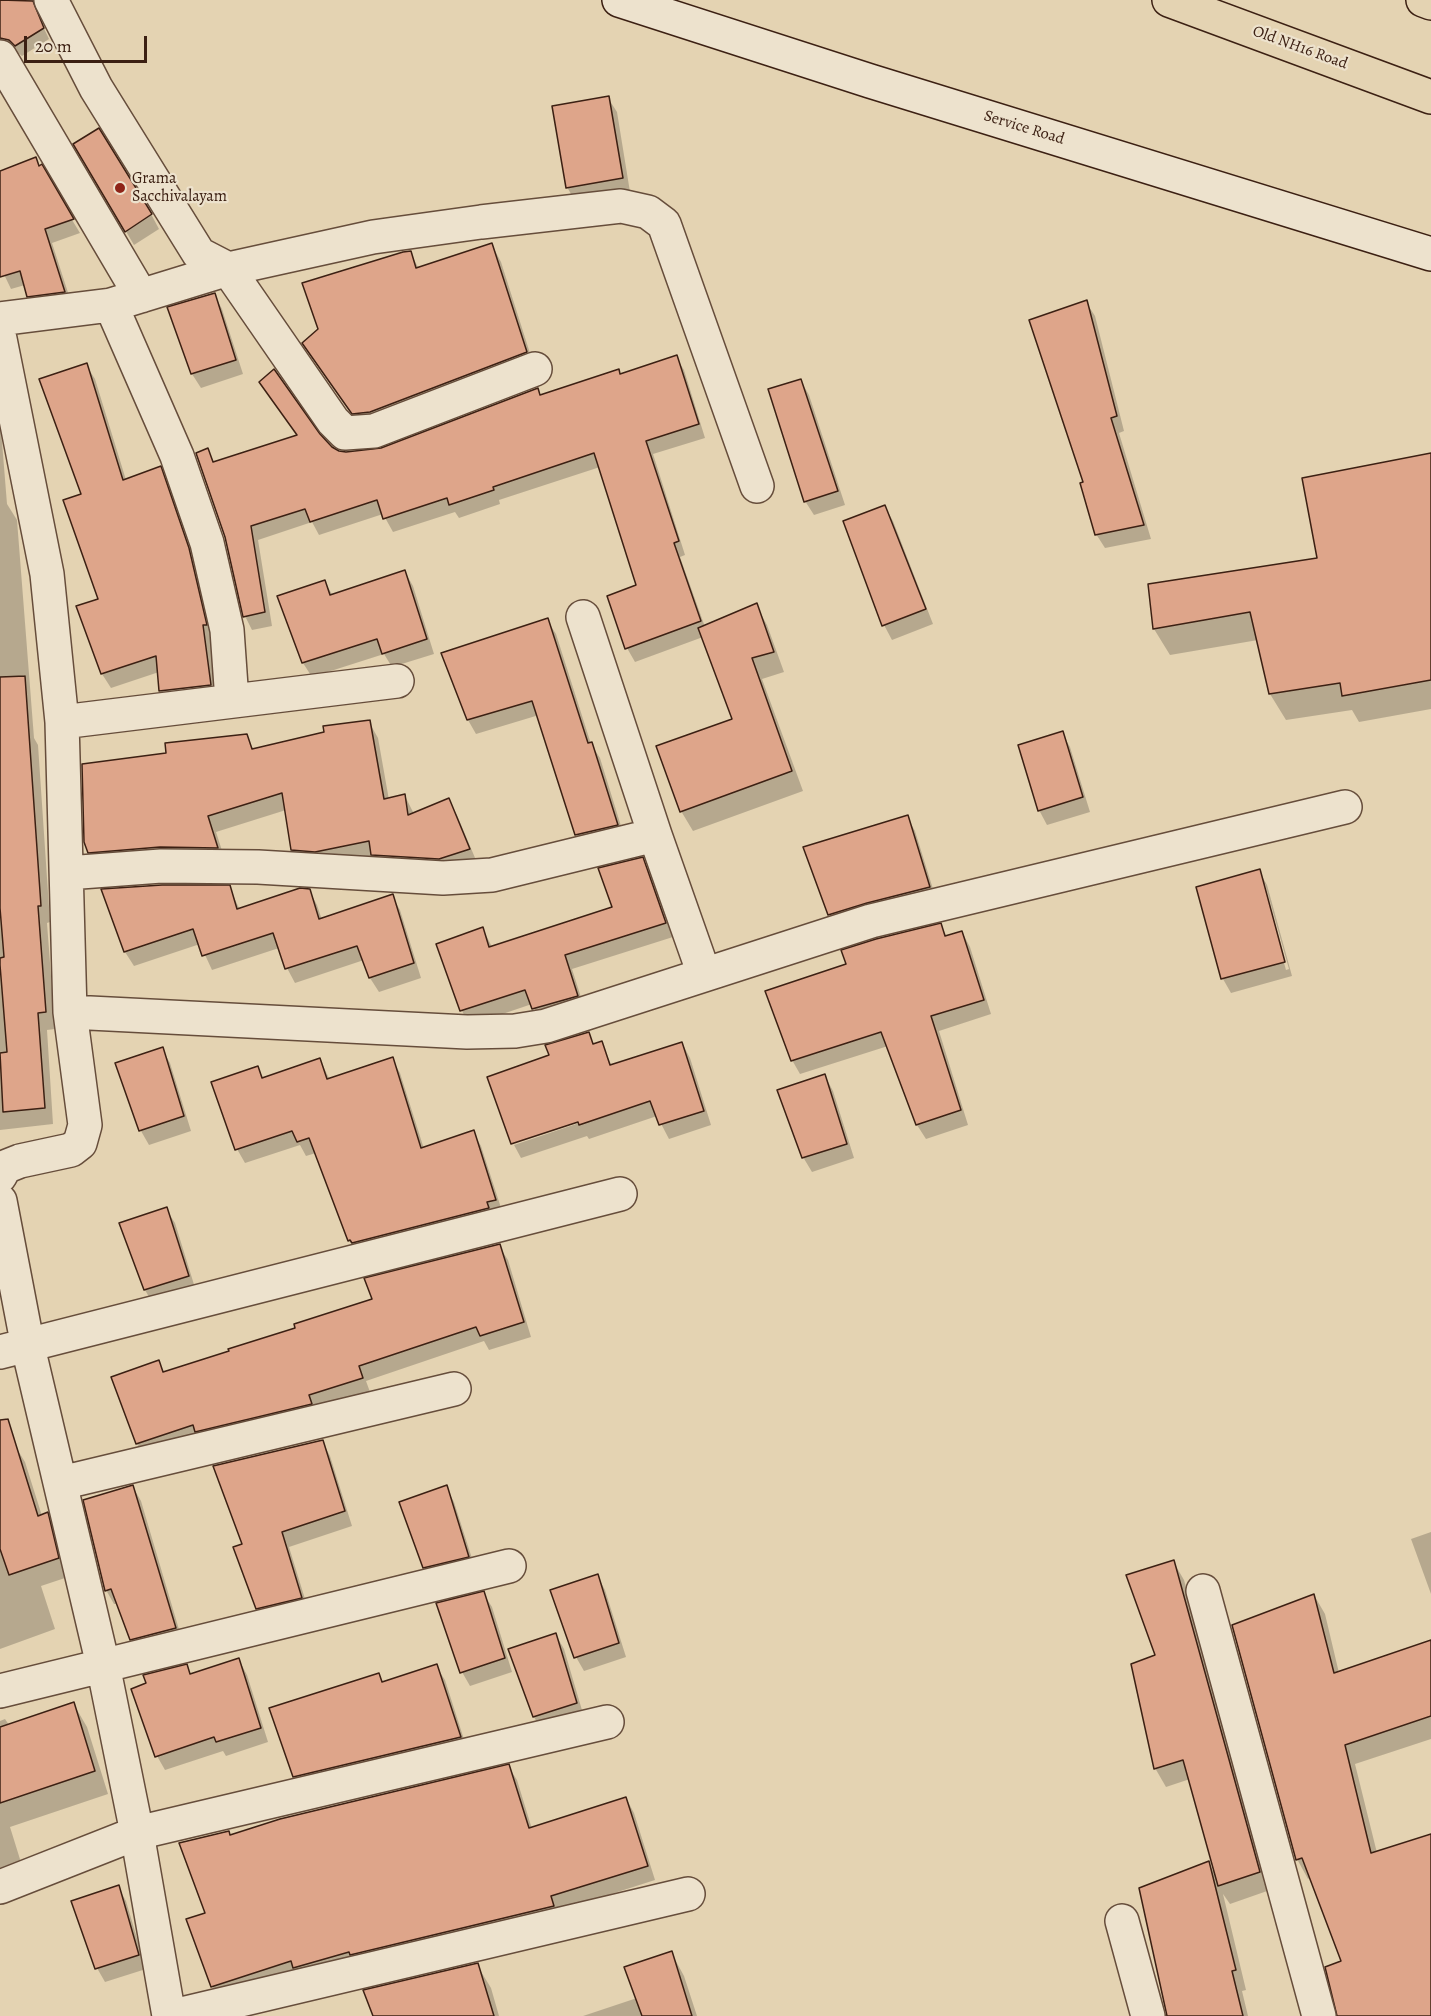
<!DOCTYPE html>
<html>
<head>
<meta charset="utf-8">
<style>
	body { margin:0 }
	#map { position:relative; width:1431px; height:2016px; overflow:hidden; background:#e4d3b2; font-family:Alegreya,serif }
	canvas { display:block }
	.scale { position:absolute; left:24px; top:36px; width:123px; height:27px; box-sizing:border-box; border:3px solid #3c2013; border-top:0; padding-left:8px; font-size:18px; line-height:21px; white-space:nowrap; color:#3c2013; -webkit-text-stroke:4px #ede2cd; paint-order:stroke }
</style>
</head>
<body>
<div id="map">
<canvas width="1431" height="2016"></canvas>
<div class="scale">20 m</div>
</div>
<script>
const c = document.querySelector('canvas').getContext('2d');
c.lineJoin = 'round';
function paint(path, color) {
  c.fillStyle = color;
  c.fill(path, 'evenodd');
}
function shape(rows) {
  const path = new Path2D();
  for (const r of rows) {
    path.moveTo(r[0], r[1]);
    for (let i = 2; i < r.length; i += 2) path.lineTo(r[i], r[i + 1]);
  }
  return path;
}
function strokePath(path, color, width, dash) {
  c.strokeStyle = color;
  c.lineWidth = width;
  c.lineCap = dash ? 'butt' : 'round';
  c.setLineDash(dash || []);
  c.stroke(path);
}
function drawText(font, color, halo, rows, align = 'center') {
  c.font = font + ' Alegreya,serif';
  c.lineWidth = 4.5;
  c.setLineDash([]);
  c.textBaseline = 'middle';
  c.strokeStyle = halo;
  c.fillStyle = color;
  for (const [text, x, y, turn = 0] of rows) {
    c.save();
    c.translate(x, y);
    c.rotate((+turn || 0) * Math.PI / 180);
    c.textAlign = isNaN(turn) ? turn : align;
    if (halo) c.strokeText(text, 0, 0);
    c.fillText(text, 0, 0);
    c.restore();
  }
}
paint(shape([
	[0,0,36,0,39,6,38,12,40,20,49,39,22,56,17,52,11,50,6,42,0,42],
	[608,98,617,112,630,192,575,201,567,187],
	[75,145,151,214,159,229,134,245],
	[35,159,80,233,52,243,72,305,36,310,28,296,25,285,11,289,0,266,0,172],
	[492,245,501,262,535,369,363,430,304,344,410,252,419,269],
	[214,294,222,309,243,374,201,388,192,374,169,308],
	[1086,302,1095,316,1124,431,1119,433,1151,539,1105,548,1096,534,1085,483],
	[676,357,684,370,705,438,653,454,685,555,680,557,705,627,756,605,767,625,784,672,762,679,803,791,693,831,681,811,734,720,703,637,635,662,627,648,638,586,600,467,499,500,500,504,459,518,455,512,393,532,383,514,319,535,312,522,258,540,272,626,252,630,245,616,207,450,215,463,318,435,338,452,346,453,381,450,537,390,541,396,620,375],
	[86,365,95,379,126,480,160,468,168,482,196,564,214,639,210,640,219,699,169,705,161,691,159,672,111,688,102,674,78,607,100,600,83,495],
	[801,381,809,395,845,505,814,515,805,501],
	[0,417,7,504,17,520,34,738,38,745,50,922,47,923,55,1029,47,1030,53,1124,0,1130],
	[1431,455,1431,709,1359,722,1352,710,1286,720,1270,694,1258,640,1170,655,1154,629,1319,559],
	[885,507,893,521,933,624,892,640,884,625,845,522],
	[405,572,413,586,434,654,392,667,384,654,312,677,303,663,279,596,325,582,333,596],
	[547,620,556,634,591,744,600,758,625,839,585,849,577,835,539,715,476,734,468,720],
	[369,722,378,738,389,800,405,796,414,814,448,800,457,815,478,865,381,870,374,857,324,867,301,865,292,850,286,810,216,832,226,863,98,868,89,852,167,754,246,736,254,750],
	[1062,733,1070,747,1090,812,1047,825,1039,810],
	[907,817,915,831,937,902,838,929,830,915],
	[642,859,651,873,673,937,572,969,585,1010,542,1023,532,1004,470,1025,462,1011,438,945,483,929,492,947,614,908],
	[1259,871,1267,885,1292,976,1231,993,1223,979,1198,888],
	[1262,884,1265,884,1289,969,1286,970],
	[229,887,240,910,309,890,317,905,322,920,392,896,400,910,421,978,379,992,370,978,364,960,295,983,287,968,279,948,212,970,200,944,134,966,125,952,103,891],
	[941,925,947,937,962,932,970,947,991,1014,939,1031,968,1125,926,1139,917,1125,888,1046,800,1074,792,1060,848,965],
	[588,1034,595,1045,601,1043,612,1066,682,1043,690,1058,711,1125,669,1139,657,1116,589,1139,587,1136,521,1158,514,1145,585,1121,585,1118,513,1142,513,1144,489,1077,551,1056],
	[162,1049,170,1063,191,1131,149,1145,141,1131,117,1064],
	[392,1059,400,1073,424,1149,473,1132,481,1146,503,1214,357,1255,349,1240,316,1153,306,1156,300,1145,245,1163,237,1149,258,1068,264,1079,320,1060,330,1080],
	[825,1076,833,1091,854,1158,812,1172,803,1157],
	[166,1209,175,1223,196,1291,153,1304,145,1290,121,1224],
	[499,1246,508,1260,531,1337,489,1350,484,1341,366,1381,370,1392,146,1458,137,1444,113,1378,158,1362,165,1373,297,1329,374,1300],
	[322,1441,330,1456,352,1526,289,1547,309,1612,266,1623,257,1608,244,1545],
	[14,1444,25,1462,42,1516,47,1514,57,1532,68,1577,41,1586,55,1629,0,1649,0,1449],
	[133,1487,141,1501,183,1643,140,1653,132,1639,118,1604,114,1604,106,1590],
	[446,1487,454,1502,476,1571,433,1582,424,1567],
	[1431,1532,1431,1594,1411,1539],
	[1173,1561,1184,1580,1270,1890,1230,1904,1223,1894,1246,1990,1242,1991,1248,2016,1168,2016,1209,1863,1214,1873,1190,1779,1166,1787,1155,1768,1157,1656],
	[597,1575,605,1590,626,1657,584,1671,576,1657],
	[483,1593,492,1607,512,1672,470,1686,462,1672],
	[1314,1595,1325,1614,1339,1673,1431,1641,1431,1739,1355,1764,1377,1853,1431,1835,1431,2016,1339,2016,1343,1962,1311,1877,1308,1879,1297,1859],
	[556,1635,564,1649,584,1717,542,1731,534,1717],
	[239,1660,247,1675,268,1742,226,1756,223,1751,165,1770,157,1756,186,1666,192,1675],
	[436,1666,445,1680,468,1752,303,1791,295,1776,379,1675,384,1683],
	[73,1703,87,1727,108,1794,10,1827,28,1885,0,1898,0,1721,5,1719,9,1725],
	[508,1766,517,1780,532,1829,626,1798,634,1813,655,1880,558,1911,221,2001,212,1986,207,1914,230,1837],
	[118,1887,126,1901,146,1969,105,1982,97,1968],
	[671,1952,684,1976,697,2016,583,2016,637,1998],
	[477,1965,491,1988,499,2016,374,2016]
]), '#0003');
const building = shape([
	[0,0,33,1,44,28,15,46,9,40,0,38,0,0],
	[609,96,623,178,566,188,552,106,609,96],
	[99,128,152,214,125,232,73,144,99,128],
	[36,157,39,166,42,164,74,219,45,229,65,292,27,297,20,271,0,277,0,171,36,157],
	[492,243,527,352,370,412,352,414,302,343,318,329,302,283,403,252,411,251,416,268,492,243],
	[215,293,236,360,191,374,167,307,215,293],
	[1087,300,1117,416,1111,418,1144,525,1095,535,1080,483,1083,482,1029,320,1087,300],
	[677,355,699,424,646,441,679,541,674,543,701,621,625,649,607,596,636,585,594,453,493,487,494,490,449,505,447,498,383,519,377,500,310,522,305,509,251,526,265,612,243,617,225,537,196,453,208,448,213,462,297,435,259,382,274,369,320,434,332,447,339,451,346,452,381,448,538,388,540,395,619,369,620,374,677,355],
	[87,363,123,480,161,466,189,548,207,625,203,625,211,685,159,691,156,656,101,674,76,606,98,599,63,500,81,494,39,379,87,363],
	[801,379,838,491,804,502,768,389,801,379],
	[1431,453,1431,680,1342,696,1340,683,1269,694,1250,612,1153,629,1148,584,1317,558,1302,478,1431,453],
	[885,505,926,609,882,626,843,521,885,505],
	[405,570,427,639,382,654,377,639,302,663,277,596,325,580,330,595,405,570],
	[757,603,774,652,752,658,792,771,680,812,656,746,732,719,698,628,757,603],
	[548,618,588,743,592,742,618,825,575,835,532,701,467,720,441,653,548,618],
	[25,676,41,906,38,906,46,1012,38,1013,45,1108,3,1112,0,1053,7,1052,0,965,0,958,4,957,0,908,0,677,25,676],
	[370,720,384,799,405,794,408,815,449,798,470,849,439,859,371,855,369,841,315,852,291,850,282,793,208,816,218,848,160,847,88,853,84,842,82,764,166,753,165,743,247,734,252,749,324,732,323,726,370,720],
	[1063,731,1083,797,1038,811,1018,745,1063,731],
	[908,815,930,887,867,903,828,915,803,847,908,815],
	[643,857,666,923,565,955,578,996,532,1009,525,990,460,1011,436,944,483,927,489,947,612,907,598,868,643,857],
	[1260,869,1285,962,1221,979,1196,887,1260,869],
	[162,885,230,885,237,909,300,888,310,889,319,919,393,894,414,963,369,978,357,946,285,969,273,933,202,956,193,929,124,952,101,889,162,885],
	[941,923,945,936,962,931,984,1000,931,1016,961,1110,916,1125,881,1032,791,1061,765,991,846,964,841,950,876,939,941,923],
	[589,1032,593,1044,602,1041,610,1065,682,1042,704,1111,659,1125,650,1101,579,1125,578,1122,511,1144,487,1077,549,1055,545,1045,589,1032],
	[163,1047,184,1116,139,1131,115,1063,163,1047],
	[393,1057,421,1148,474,1130,496,1200,487,1202,489,1208,352,1243,350,1240,348,1241,309,1138,297,1142,292,1131,235,1150,211,1082,258,1066,262,1078,320,1058,327,1079,393,1057],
	[825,1074,847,1144,802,1158,777,1090,825,1074],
	[167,1207,189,1276,144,1290,119,1223,167,1207],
	[500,1244,524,1322,480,1336,476,1327,359,1366,363,1378,309,1395,312,1404,195,1432,193,1425,136,1444,111,1377,159,1360,163,1372,229,1351,228,1349,295,1328,294,1324,372,1299,364,1278,500,1244],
	[8,1419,38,1516,48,1512,59,1558,9,1575,0,1549,0,1420,8,1419],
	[323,1440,345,1511,282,1532,302,1598,256,1609,233,1547,242,1544,213,1466,323,1440],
	[133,1485,176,1628,130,1640,111,1589,105,1591,83,1500,133,1485],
	[447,1485,469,1557,423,1568,399,1502,447,1485],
	[1174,1560,1260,1872,1218,1886,1183,1760,1154,1769,1131,1664,1155,1655,1126,1575,1174,1560],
	[598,1574,619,1643,574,1658,550,1590,598,1574],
	[484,1591,505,1658,460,1673,436,1603,484,1591],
	[1314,1594,1334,1673,1431,1640,1431,1716,1345,1745,1371,1853,1431,1834,1431,2016,1337,2016,1325,1967,1341,1961,1302,1858,1296,1860,1232,1625,1314,1594],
	[556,1633,577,1703,533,1717,508,1649,556,1633],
	[239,1658,261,1728,216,1742,214,1737,155,1757,131,1689,146,1683,143,1675,187,1664,190,1674,239,1658],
	[437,1664,461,1737,293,1777,269,1708,379,1673,382,1682,437,1664],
	[74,1702,95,1771,0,1803,0,1727,74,1702],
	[509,1764,529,1828,626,1797,648,1866,551,1896,554,1906,350,1955,349,1952,293,1968,291,1961,211,1987,186,1919,205,1913,179,1843,229,1831,230,1835,280,1819,509,1764],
	[1209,1861,1236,1970,1232,1971,1243,2016,1167,2016,1139,1888,1209,1861],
	[119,1885,139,1955,95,1969,71,1901,119,1885],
	[672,1951,692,2016,642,2016,624,1967,672,1951],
	[478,1963,494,2016,373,2016,363,1990,478,1963]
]);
paint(building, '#dea58a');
strokePath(building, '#3c2013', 1.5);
const street = shape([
	[0,57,141,296],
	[111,305,177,456,207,543,227,630,232,701],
	[0,319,111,305,228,269,199,254,96,88,51,0],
	[0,339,47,574,62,722,70,1012,85,1125,80,1143,71,1150,20,1161,5,1167,0,1176],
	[535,369,374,431,345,433,333,421,228,269,373,237,481,222,621,206,648,212,664,224,757,486],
	[583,617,655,835,704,974],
	[62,722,397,681],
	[67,873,161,866,258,867,443,878,492,875,655,835],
	[70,1012,467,1032,515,1031,546,1026,871,921,1345,807],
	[0,1201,28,1347,103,1665,137,1833,169,2016],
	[0,1352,620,1194],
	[61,1483,454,1389],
	[1203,1591,1319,2016],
	[0,1691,509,1566],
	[0,1887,137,1833,607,1722],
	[1122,1921,1148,2016],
	[173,2016,688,1894]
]);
const secondary = shape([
	[619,0,870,81,1431,254]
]);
const primary = shape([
	[1169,0,1431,97],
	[1423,0,1431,3]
]);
strokePath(street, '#664d3b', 36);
strokePath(secondary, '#3c2013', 36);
strokePath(primary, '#3c2013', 36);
strokePath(street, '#ede2cd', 33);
strokePath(secondary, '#ede2cd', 33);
strokePath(primary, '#e4d3b2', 33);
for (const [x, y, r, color] of [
	[120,188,6,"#8f2418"]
]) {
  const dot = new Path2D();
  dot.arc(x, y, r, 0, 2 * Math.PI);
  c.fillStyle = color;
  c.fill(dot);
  strokePath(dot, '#ede2cd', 2);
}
drawText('16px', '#3c2013', '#ede2cd', [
	["Old NH16 Road",1300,48,20],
	["Service Road",1024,128,17]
]);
drawText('16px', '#3c2013', '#ede2cd', [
	["Grama",132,179],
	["Sacchivalayam",132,197]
], 'left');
</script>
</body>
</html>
